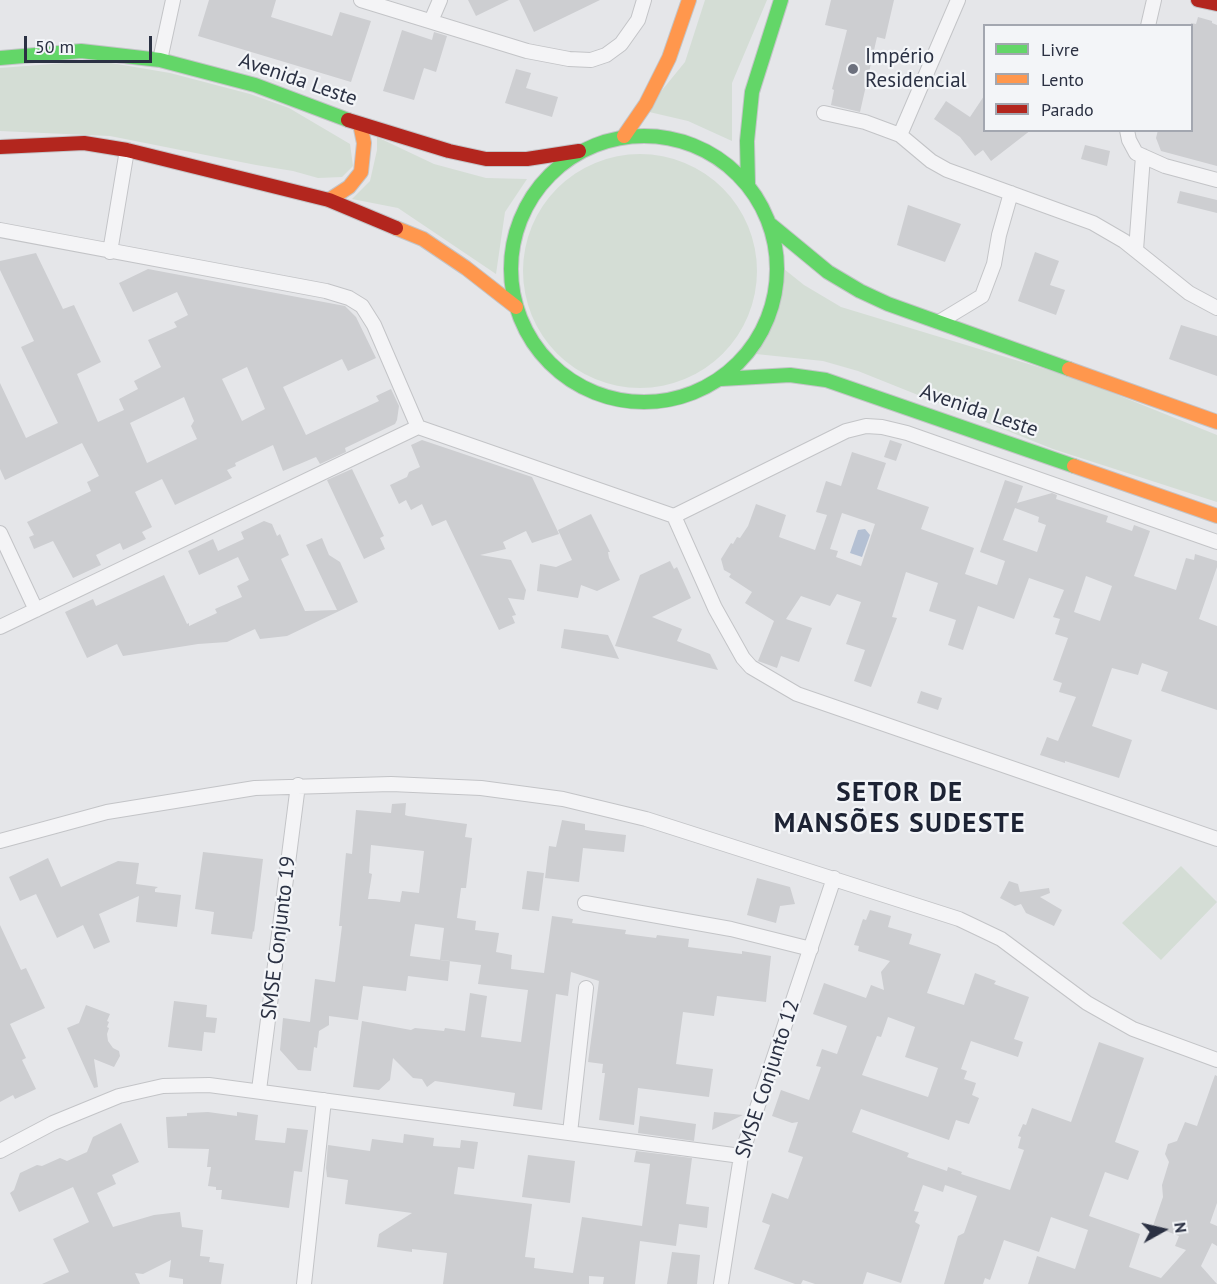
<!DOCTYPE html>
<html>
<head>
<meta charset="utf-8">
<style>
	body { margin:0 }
	#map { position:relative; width:1217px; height:1284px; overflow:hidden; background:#e5e6e9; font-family:"PT Sans",sans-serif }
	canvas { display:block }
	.legend { position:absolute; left:983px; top:24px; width:210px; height:108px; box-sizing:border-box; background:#f3f5f8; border:2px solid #a3a7b0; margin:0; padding:8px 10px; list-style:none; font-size:18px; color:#2b3143 }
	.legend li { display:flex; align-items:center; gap:12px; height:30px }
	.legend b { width:30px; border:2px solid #a3a7b0 }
	.north { position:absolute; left:1133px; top:1200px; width:60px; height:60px; -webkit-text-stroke:4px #f3f5f8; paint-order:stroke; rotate:82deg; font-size:16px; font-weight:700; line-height:24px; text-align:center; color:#2b3143 }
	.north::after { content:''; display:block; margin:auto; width:21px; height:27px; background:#2b3143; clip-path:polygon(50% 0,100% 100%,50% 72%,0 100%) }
	.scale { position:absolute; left:24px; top:36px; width:128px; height:27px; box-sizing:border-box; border:3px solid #2b3143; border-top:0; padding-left:8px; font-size:18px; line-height:21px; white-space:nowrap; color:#2b3143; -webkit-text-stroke:4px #f3f5f8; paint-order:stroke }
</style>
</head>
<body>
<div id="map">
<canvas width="1217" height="1284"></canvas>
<ul class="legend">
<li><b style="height:8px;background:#63d668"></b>Livre</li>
<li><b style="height:8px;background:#ff974d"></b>Lento</li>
<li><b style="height:8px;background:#b3261e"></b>Parado</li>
</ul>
<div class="north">N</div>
<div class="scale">50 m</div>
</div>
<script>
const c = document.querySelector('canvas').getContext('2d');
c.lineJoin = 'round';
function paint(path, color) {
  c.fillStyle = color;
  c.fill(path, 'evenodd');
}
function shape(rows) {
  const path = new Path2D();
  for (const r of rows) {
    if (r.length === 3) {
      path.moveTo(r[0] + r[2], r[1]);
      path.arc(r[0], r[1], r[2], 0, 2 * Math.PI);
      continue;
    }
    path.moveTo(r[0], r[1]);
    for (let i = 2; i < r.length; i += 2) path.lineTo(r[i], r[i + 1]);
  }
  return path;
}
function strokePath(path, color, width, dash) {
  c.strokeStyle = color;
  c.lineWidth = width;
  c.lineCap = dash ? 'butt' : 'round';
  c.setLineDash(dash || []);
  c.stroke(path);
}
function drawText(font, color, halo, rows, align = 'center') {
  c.font = font + ' "PT Sans",sans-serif';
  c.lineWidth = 4.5;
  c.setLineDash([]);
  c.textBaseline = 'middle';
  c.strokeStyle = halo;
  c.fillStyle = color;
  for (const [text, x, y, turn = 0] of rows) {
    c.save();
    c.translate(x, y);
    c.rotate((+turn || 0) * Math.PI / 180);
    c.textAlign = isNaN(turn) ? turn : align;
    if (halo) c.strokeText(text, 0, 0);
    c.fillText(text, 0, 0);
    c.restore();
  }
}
paint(shape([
	[705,0,767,0,732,83,732,141,688,121,645,111,685,62],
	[66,63,111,63,170,73,250,94,289,108,350,144,353,166,342,177,318,178,293,171,256,165,110,136,0,131,0,68],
	[377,137,434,164,486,178,527,179,505,212,496,274,398,208,352,199,370,181,377,150],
	[640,271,117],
	[784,269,804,285,841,307,1078,379,1217,435,1217,502,1053,449,858,371,823,361,756,354,770,331,777,315,783,289],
	[1181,866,1217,902,1161,960,1122,923]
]), '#d4ddd5');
paint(shape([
	[865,529,870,535,862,557,850,553,858,530]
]), '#b4c0d3');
paint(shape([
	[209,0,276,0,271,17,332,36,340,12,371,21,351,82,198,36],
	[468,0,509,0,476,16],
	[519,0,600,0,534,32],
	[831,0,894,0,885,39,877,37,860,112,831,105,834,90,832,89,847,30,825,25],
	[1198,17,1212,21,1212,23,1217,25,1217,166,1161,151,1156,138,1158,130,1191,130,1191,23,1196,24],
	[402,30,432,40,434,32,447,36,436,72,424,68,414,100,383,91],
	[516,69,531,73,526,88,558,97,552,117,505,103],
	[984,96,984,130,1031,130,991,161,983,150,975,156,960,137,934,119,946,101,970,117],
	[1085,145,1110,151,1107,166,1081,159],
	[1180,191,1217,200,1217,213,1177,203],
	[908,205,961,224,945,262,897,245],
	[1035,252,1059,261,1050,285,1065,290,1056,315,1018,301],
	[36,253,63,309,74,305,101,362,77,374,98,422,124,410,119,399,138,389,134,381,161,367,148,340,177,327,174,322,188,315,177,292,133,312,119,283,148,269,345,306,356,317,376,358,348,371,342,359,283,387,306,435,379,401,376,396,391,389,399,406,397,420,395,424,345,448,346,452,320,464,316,457,283,471,273,445,235,463,236,466,227,470,232,478,175,505,162,479,135,492,152,527,142,532,146,539,123,550,120,543,96,555,101,565,73,578,53,541,34,549,29,537,34,535,27,522,91,491,87,482,99,476,82,443,5,480,0,469,0,383,26,438,58,423,21,347,34,341,0,270,0,261],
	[247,367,265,409,242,421,222,379],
	[184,397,194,421,191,426,197,439,147,463,130,423],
	[1181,325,1217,336,1217,376,1169,359],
	[422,440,532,477,559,534,532,543,526,531,503,542,506,549,480,555,511,560,526,590,524,600,508,598,516,615,512,616,515,623,499,630,446,520,432,526,422,504,411,510,406,500,399,504,390,485,407,477,409,472,420,467,411,445],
	[890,440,902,444,896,461,884,457],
	[852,452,886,463,877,489,929,507,921,529,974,548,965,574,997,585,1005,561,980,552,1005,480,1023,486,1017,503,1052,493,1057,495,1056,499,1108,516,1106,522,1132,531,1134,525,1150,531,1134,576,1176,590,1186,558,1194,560,1195,554,1217,561,1217,567,1199,619,1217,626,1217,710,1161,691,1168,672,1142,663,1138,675,1112,668,1092,726,1132,740,1119,778,1065,761,1065,763,1040,755,1047,737,1058,741,1076,697,1059,692,1062,683,1053,680,1068,638,1055,634,1060,619,1053,617,1064,590,1029,578,1014,619,978,606,963,650,948,645,956,620,929,611,938,583,906,572,892,617,897,618,871,687,854,681,865,650,846,644,861,602,837,594,830,606,801,596,786,619,812,628,799,662,781,656,777,668,758,661,774,621,745,603,752,592,729,577,731,574,724,570,721,559,731,543,733,544,737,537,740,538,748,526,756,504,786,515,779,537,815,550,827,515,816,512,826,481,841,486],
	[1015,508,1039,517,1038,522,1046,525,1037,552,1003,540],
	[842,513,875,524,861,566,836,557,838,551,830,549],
	[1086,576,1112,586,1100,621,1074,612],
	[352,469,384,536,380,538,385,549,364,559,327,480],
	[591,514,610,552,608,552,609,558,620,580,597,591,581,585,578,598,537,591,540,564,556,567,572,560,558,530],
	[264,521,272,524,277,536,280,534,289,555,281,559,305,611,337,610,306,545,322,538,329,555,340,562,358,602,287,636,260,639,255,629,227,642,198,644,123,656,117,644,87,658,65,612,93,599,96,606,164,575,187,624,189,623,189,626,217,613,215,609,242,597,237,586,249,580,238,557,199,575,188,551,213,539,218,551,244,539,241,532],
	[670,561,674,569,677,567,691,598,652,617,682,629,677,641,710,654,718,670,615,646,640,575],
	[564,629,608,635,619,659,561,648],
	[921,691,942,698,938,710,917,703],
	[406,803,405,815,408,816,467,824,465,837,472,838,466,888,461,888,457,918,476,921,475,930,499,933,496,952,512,955,511,969,544,973,552,916,573,919,572,923,626,930,625,934,656,938,657,935,689,939,688,947,742,954,742,951,771,956,766,1002,717,996,714,1016,683,1012,676,1064,713,1069,709,1097,638,1088,634,1125,599,1120,605,1073,602,1073,603,1064,588,1062,599,981,571,972,568,996,556,994,542,1110,513,1106,515,1093,435,1081,427,1087,422,1079,413,1078,393,1058,390,1080,379,1090,353,1087,362,1021,411,1030,415,1028,444,1031,445,1028,465,1031,470,993,487,996,481,1037,521,1042,528,990,478,984,481,965,440,960,444,928,415,924,410,956,450,961,448,981,408,976,406,991,363,986,358,1020,329,1016,329,1025,319,1031,317,1048,314,1047,311,1071,298,1070,280,1050,283,1018,310,1022,315,979,335,982,342,926,339,926,346,853,352,854,356,810,391,813,392,804],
	[371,845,424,851,419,893,402,891,400,902,375,899,368,899,372,874,369,873],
	[562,820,585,824,585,830,626,835,624,852,583,848,579,882,545,878,549,846,556,847],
	[203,852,263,859,254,932,253,931,252,939,211,934,214,912,195,909],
	[48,858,61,887,118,861,139,863,136,884,158,887,155,889,155,892,181,895,177,927,136,922,139,896,99,914,110,942,94,949,83,925,57,938,36,894,20,901,9,877],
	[527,871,544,873,539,911,522,909],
	[757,878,790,887,795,904,780,906,776,923,747,915],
	[1009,881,1018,884,1020,892,1049,888,1050,893,1040,897,1062,910,1054,926,1026,913,1021,904,1015,906,1000,898],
	[870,910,891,916,888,927,912,934,909,944,941,954,927,993,964,1005,975,973,996,981,994,984,1029,997,1014,1039,1023,1042,1018,1057,971,1041,961,1069,967,1071,964,1079,976,1083,972,1095,979,1098,969,1124,956,1120,949,1140,861,1109,852,1132,909,1153,907,1157,947,1171,948,1167,962,1172,961,1174,1010,1190,1024,1150,1018,1148,1021,1137,1018,1136,1023,1124,1026,1125,1032,1108,1071,1122,1099,1042,1144,1058,1115,1142,1139,1151,1128,1180,1105,1172,1089,1216,1140,1234,1129,1267,1161,1278,1186,1250,1175,1246,1179,1236,1153,1226,1163,1197,1162,1185,1169,1162,1165,1154,1168,1144,1177,1141,1185,1122,1197,1126,1215,1075,1217,1076,1217,1203,1210,1223,1217,1226,1217,1246,1212,1243,1201,1266,1217,1284,1028,1284,1037,1256,1075,1269,1088,1230,1051,1217,1039,1252,1004,1240,990,1280,985,1278,983,1284,944,1284,958,1236,964,1233,977,1196,945,1185,943,1192,923,1185,914,1211,919,1212,915,1222,920,1225,901,1283,867,1272,863,1284,815,1284,803,1280,801,1284,795,1284,754,1269,770,1225,762,1222,772,1193,788,1199,803,1157,788,1152,798,1122,792,1123,772,1116,781,1090,809,1100,821,1067,816,1066,822,1049,837,1054,847,1026,813,1014,824,983,866,998,871,985,884,990,881,972,890,961,858,951,859,946,854,945,863,919,866,920],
	[888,1017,915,1027,905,1057,938,1068,928,1097,862,1075,877,1036,881,1037],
	[0,925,21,970,26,968,45,1008,10,1024,26,1058,22,1060,36,1089,15,1099,13,1095,0,1102],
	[174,1001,207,1005,206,1017,217,1018,215,1033,204,1032,202,1051,168,1047],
	[86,1005,110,1014,107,1021,109,1022,107,1027,109,1028,107,1034,108,1041,113,1048,119,1051,120,1056,114,1067,94,1059,98,1087,94,1088,67,1028,79,1023],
	[208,1112,237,1116,237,1112,258,1115,255,1140,285,1143,287,1128,308,1130,302,1172,294,1171,289,1208,221,1199,222,1190,216,1190,216,1187,208,1186,211,1167,207,1167,209,1149,168,1148,166,1117,187,1116,187,1113],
	[714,1112,743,1115,712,1130],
	[640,1116,696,1124,694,1141,638,1133],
	[121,1123,139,1162,112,1175,116,1184,97,1193,113,1227,154,1215,180,1212,182,1227,203,1230,200,1256,210,1257,209,1262,224,1264,221,1284,183,1284,183,1279,169,1277,171,1260,143,1274,135,1273,140,1284,42,1284,69,1272,53,1239,89,1222,73,1187,19,1212,10,1193,14,1190,20,1173,37,1165,42,1166,60,1158,67,1161,87,1152,93,1137],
	[404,1134,434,1138,433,1146,460,1148,461,1140,478,1142,474,1169,458,1167,454,1194,532,1204,525,1257,535,1258,534,1268,573,1273,582,1217,642,1226,650,1164,634,1162,636,1151,692,1158,686,1204,709,1207,707,1228,679,1224,676,1246,640,1241,635,1284,603,1284,604,1277,589,1276,589,1284,443,1284,447,1253,412,1249,412,1252,377,1247,379,1234,412,1213,345,1204,348,1180,327,1177,326,1168,328,1145,370,1151,372,1139,403,1143],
	[528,1155,575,1161,570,1203,522,1197],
	[672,1252,700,1255,697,1284,667,1284]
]), '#cdced1');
const street = shape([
	[361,0,527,51,569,59,591,60,606,55,621,44,638,20,644,0],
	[431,21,440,0],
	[1148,26,1154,0],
	[160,60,173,0],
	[824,113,865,122,900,135,931,161,947,170,1093,223,1124,241,1189,293,1217,308],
	[1127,130,1129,140,1136,153,1165,166,1217,180],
	[900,135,958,0],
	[0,230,326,291,349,298,362,306,374,325,418,427],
	[1136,250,1143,156],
	[110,252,127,150],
	[939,322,982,296,994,264,999,235,1011,193],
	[674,516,846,431,866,426,882,427,907,433,1217,542],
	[0,533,36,610],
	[0,627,418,427,674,516,715,608,743,658,751,667,797,694,1217,839],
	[0,841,107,812,255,788,391,784,481,788,563,799,646,819,959,919,1001,939,1087,1003,1133,1029,1217,1060],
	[585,903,731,929,811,949],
	[259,1090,298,785],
	[570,1133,586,988],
	[0,1151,53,1123,119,1096,163,1086,209,1085,741,1156],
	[304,1284,324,1100],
	[721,1284,741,1156,834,878]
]);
const fast = shape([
	[0,58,81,51,160,60,255,85,348,120],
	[644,269,133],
	[748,184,747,141,752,92,781,0],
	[771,225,828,272,860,291,888,304,1069,369],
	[721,379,790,375,826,380,1074,466]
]);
const slow = shape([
	[624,136,646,104,669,58,689,0],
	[329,200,349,187,361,172,364,143,360,124],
	[396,228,423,239,466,268,516,307],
	[1069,369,1217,422],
	[1074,466,1217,516]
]);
const jam = shape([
	[1198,0,1217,4],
	[348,120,449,151,486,159,527,159,579,151],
	[0,147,84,143,127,150,329,200,396,228]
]);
strokePath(street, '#c3c4c7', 16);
strokePath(fast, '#c3c4c7', 16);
strokePath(slow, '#c3c4c7', 16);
strokePath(jam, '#c3c4c7', 16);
strokePath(street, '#f4f4f6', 14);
strokePath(fast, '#63d668', 14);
strokePath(slow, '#ff974d', 14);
strokePath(jam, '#b3261e', 14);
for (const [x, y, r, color] of [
	[853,69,6,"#6c707d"]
]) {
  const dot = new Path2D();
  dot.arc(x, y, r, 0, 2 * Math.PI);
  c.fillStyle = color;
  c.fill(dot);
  strokePath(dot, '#f3f5f8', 2);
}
drawText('21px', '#2b3143', '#f3f5f8', [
	["Império",865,57],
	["Residencial",865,81]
], 'left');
drawText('21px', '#2b3143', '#f3f5f8', [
	["Avenida Leste",298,80,19],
	["Avenida Leste",979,411,19],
	["SMSE Conjunto 19",279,938,-83],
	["SMSE Conjunto 12",768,1079,-72]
]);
c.letterSpacing = '1.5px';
drawText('bold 27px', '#1d2334', '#f3f5f8', [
	["SETOR DE",900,793],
	["MANSÕES SUDESTE",900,824]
]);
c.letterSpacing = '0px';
</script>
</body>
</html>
